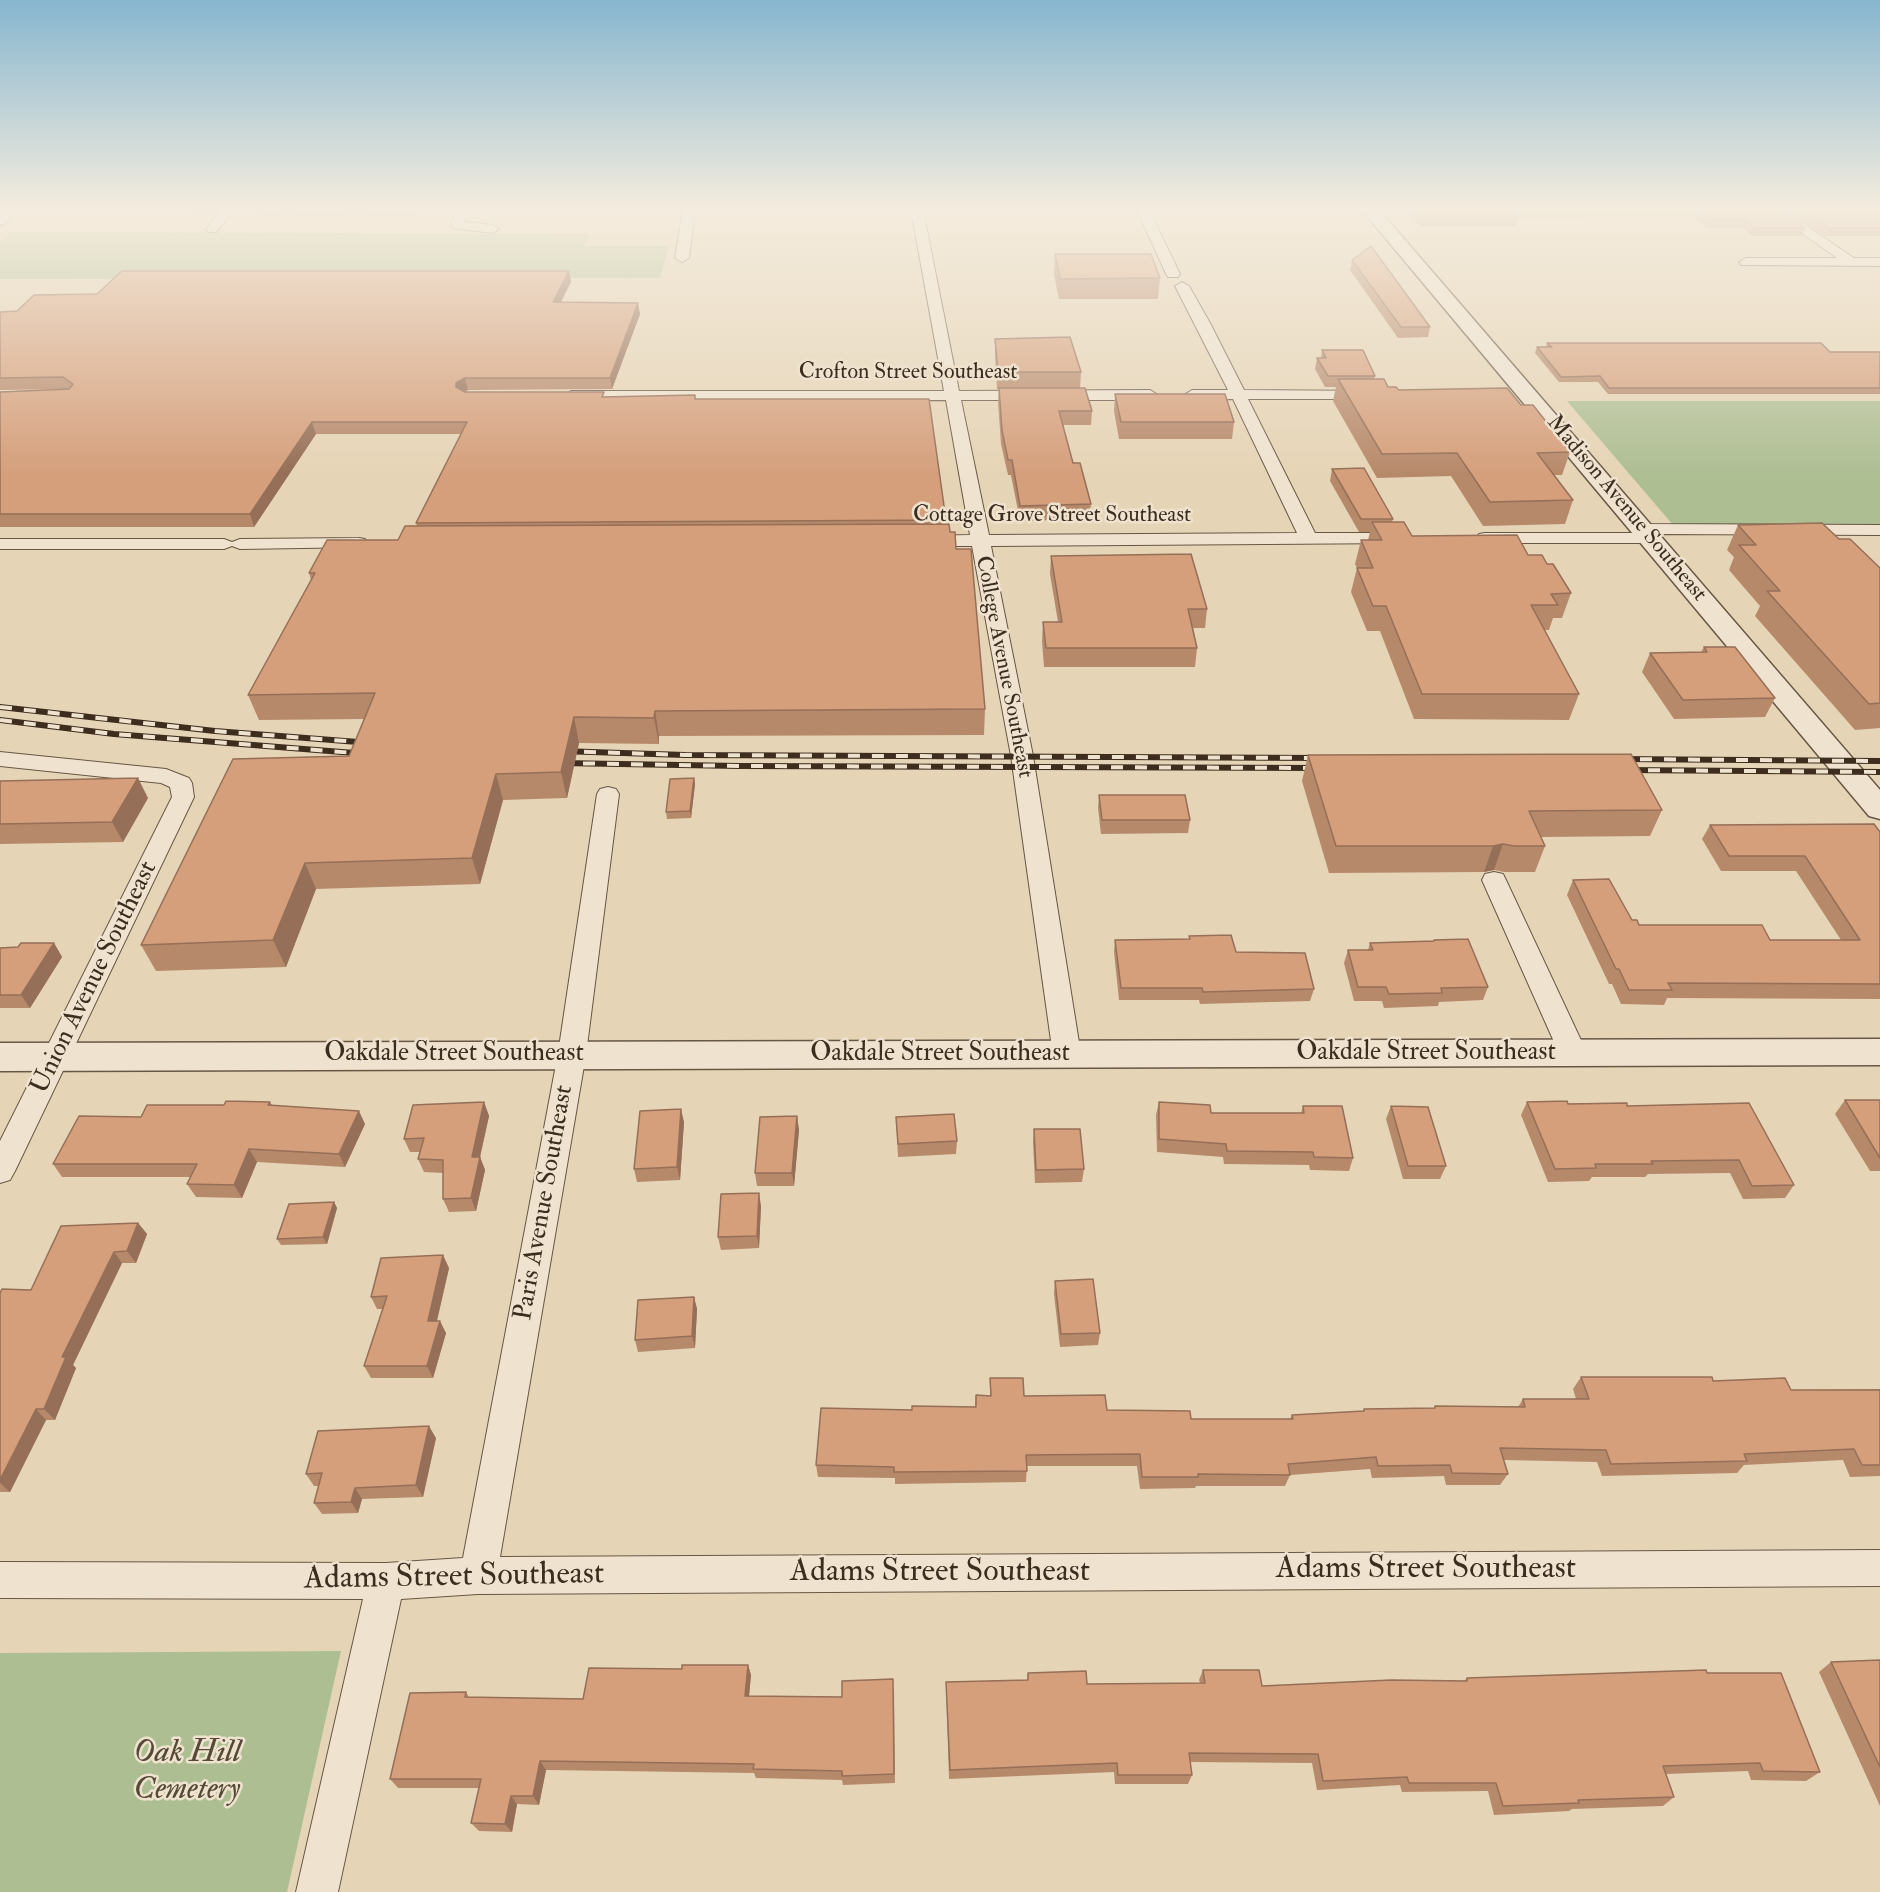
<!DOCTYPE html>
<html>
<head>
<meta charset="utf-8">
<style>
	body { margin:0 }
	canvas { display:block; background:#e6d4b6 }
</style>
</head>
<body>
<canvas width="1880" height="1892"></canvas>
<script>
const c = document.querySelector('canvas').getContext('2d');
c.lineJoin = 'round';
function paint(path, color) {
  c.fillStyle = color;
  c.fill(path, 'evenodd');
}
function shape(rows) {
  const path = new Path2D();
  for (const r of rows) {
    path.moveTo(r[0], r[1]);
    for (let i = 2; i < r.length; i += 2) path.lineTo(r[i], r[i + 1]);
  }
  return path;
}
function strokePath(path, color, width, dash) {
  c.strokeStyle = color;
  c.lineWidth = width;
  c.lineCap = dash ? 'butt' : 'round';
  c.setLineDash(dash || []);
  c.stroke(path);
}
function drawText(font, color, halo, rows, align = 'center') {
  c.font = font + ' "IM FELL Double Pica",serif';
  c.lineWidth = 5;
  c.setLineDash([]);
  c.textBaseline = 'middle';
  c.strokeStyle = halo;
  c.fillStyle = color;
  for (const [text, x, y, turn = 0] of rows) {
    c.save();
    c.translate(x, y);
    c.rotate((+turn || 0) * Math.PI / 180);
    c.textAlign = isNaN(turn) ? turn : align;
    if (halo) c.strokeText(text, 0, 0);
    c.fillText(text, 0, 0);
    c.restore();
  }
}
paint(shape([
	[11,232,588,234,584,246,669,246,660,278,0,279,0,242],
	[1567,401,1880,401,1880,526,1673,525],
	[341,1651,287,1892,0,1892,0,1653]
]), '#aebe93');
const minor = shape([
	[5,210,18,210,4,224,0,225,0,214,5,210],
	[221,210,234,210,216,232,208,232,206,229,221,210],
	[457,210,469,210,464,222,493,225,499,229,493,233,453,228,451,225,457,210],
	[683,210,695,210,689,258,682,262,675,258,683,210],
	[911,210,923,210,959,391,1150,390,1158,395,1150,400,961,400,989,535,1297,533,1233,399,1192,400,1184,395,1192,390,1228,390,1175,286,1182,282,1189,286,1210,323,1244,390,1375,391,1377,394,1375,397,1369,399,1248,399,1315,533,1403,533,1409,534,1412,538,1409,542,1403,543,991,546,1033,756,1081,1055,1077,1062,1067,1065,1057,1062,1053,1055,1011,756,972,546,921,546,915,545,912,541,915,537,921,536,970,535,946,400,571,401,563,396,571,391,944,391,911,210],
	[1137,210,1149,210,1180,274,1178,277,1168,277,1166,274,1137,210],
	[1769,210,1783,210,1854,258,1880,258,1880,266,1741,265,1739,262,1746,258,1837,258,1769,210],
	[1643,524,1880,525,1880,535,1657,534,1659,538,1656,542,1650,543,1485,543,1479,542,1476,538,1479,534,1485,533,1636,533,1634,529,1637,525,1643,524],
	[359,538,365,539,368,543,365,547,240,549,232,546,224,549,0,549,0,539,224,539,232,542,240,539,359,538],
	[0,752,166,769,189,778,192,783,194,797,15,1171,10,1180,0,1183,0,1141,172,797,170,787,161,783,0,766,0,752],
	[608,787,616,789,619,794,586,1054,500,1557,1880,1550,1880,1586,478,1594,401,1599,338,1892,296,1892,363,1599,0,1598,0,1562,386,1563,463,1558,558,1054,597,794,600,789,608,787],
	[1494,872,1503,874,1506,880,1587,1053,1583,1060,1573,1063,1563,1060,1559,1053,1482,880,1485,874,1494,872]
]);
const tertiary = shape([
	[1362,210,1379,210,1880,790,1880,819,1869,816,1362,210],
	[1880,1039,1880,1065,0,1071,0,1043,1880,1039]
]);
strokePath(minor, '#675744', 2);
strokePath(tertiary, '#675744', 3);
paint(minor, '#efe3d0');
paint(tertiary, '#efe3d0');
const rail = shape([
	[0,707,215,731,371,743],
	[0,720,114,734,367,754],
	[560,751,685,755,1322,758],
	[1616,759,1880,761],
	[559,763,740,766,1321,768],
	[1624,770,1880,772]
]);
strokePath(rail, '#3d2d1e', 6);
strokePath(rail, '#efe3d0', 4, [12]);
paint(shape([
	[17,210,219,210,215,214,18,213],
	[232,210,421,210,418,215,234,214],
	[1406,210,1781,210,1805,228,1802,236,1752,236,1743,228,1707,228,1694,217,1676,216,1518,218,1516,226,1420,226],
	[1786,210,1880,210,1880,236,1825,236],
	[1055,254,1160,278,1158,299,1059,299,1054,275],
	[1352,260,1430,327,1428,337,1398,338,1350,270],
	[569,271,571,282,560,302,640,314,612,389,468,390,464,392,605,397,695,399,946,520,946,524,956,549,985,709,984,735,659,736,659,744,579,743,567,798,503,800,480,884,316,889,286,967,156,971,141,945,349,756,364,719,259,720,248,695,311,580,309,573,398,540,417,526,416,523,461,434,316,434,254,527,0,527,0,392,69,389,0,390,0,312,17,311,97,294],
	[995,339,1081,372,1080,388,1092,411,1091,425,1063,425,1073,463,1091,504,1089,519,1020,521,1011,475,1008,475,1001,444,998,402,999,389,997,389,995,355],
	[1547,343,1830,352,1880,352,1880,394,1608,394,1598,382,1559,382,1535,353,1537,347,1546,347],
	[1322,350,1375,376,1374,379,1388,387,1399,390,1521,405,1570,452,1562,475,1554,475,1573,500,1565,524,1483,526,1451,476,1377,478,1333,401,1336,387,1325,387,1315,369,1317,358,1321,358],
	[1115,394,1234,422,1232,439,1119,439,1114,411],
	[1332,469,1393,519,1392,522,1412,536,1528,555,1547,564,1571,593,1562,618,1553,618,1549,630,1544,630,1579,694,1569,720,1414,719,1380,631,1367,631,1351,592,1357,568,1355,564,1361,540,1368,540,1370,532,1359,532,1330,481],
	[1738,525,1839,539,1880,568,1880,728,1855,730,1755,616,1760,606,1729,570,1734,557,1727,550],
	[1051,556,1207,609,1205,628,1193,628,1197,648,1195,667,1044,667,1042,641,1043,622,1058,622,1050,574],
	[1704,647,1775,698,1765,717,1674,719,1642,672,1650,653,1701,652],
	[1308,755,1662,810,1650,836,1541,837,1545,846,1535,872,1504,872,1494,870,1484,872,1329,873,1302,781],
	[694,778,695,784,691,818,667,819,666,812],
	[0,781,148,798,123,842,0,844],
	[1099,795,1190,820,1188,833,1101,834,1098,808],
	[1710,825,1880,832,1880,999,1667,998,1664,1005,1621,1004,1612,984,1609,984,1567,895,1573,880,1639,925,1770,940,1841,940,1796,871,1721,871,1702,839],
	[1189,936,1236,952,1314,989,1310,1001,1200,1004,1199,1000,1119,1000,1114,952,1115,940,1189,939],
	[1434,940,1488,987,1483,1000,1439,1002,1438,1006,1384,1008,1382,1001,1354,1001,1344,963,1348,950,1368,950,1370,943,1433,941],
	[54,943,62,957,30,1008,0,1008,0,948,18,947],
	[1845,1100,1880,1100,1880,1171,1870,1171,1835,1114],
	[270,1102,272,1105,365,1124,345,1167,257,1162,242,1198,196,1197,187,1184,191,1177,62,1177,53,1164,141,1117,224,1105],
	[484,1102,489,1116,480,1157,485,1170,476,1211,449,1212,443,1199,443,1173,424,1172,418,1159,420,1152,410,1152,404,1139],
	[1159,1102,1211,1113,1301,1113,1303,1106,1353,1158,1349,1171,1310,1170,1309,1165,1224,1164,1223,1157,1157,1152,1156,1115],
	[1527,1102,1627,1106,1794,1185,1785,1198,1743,1199,1730,1173,1648,1174,1645,1177,1592,1177,1589,1181,1548,1182,1521,1115],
	[1391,1106,1446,1166,1440,1179,1403,1179,1386,1119],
	[797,1116,799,1130,794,1186,757,1186,755,1173],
	[896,1117,957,1141,956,1154,898,1157],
	[684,1122,680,1180,637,1182,634,1169],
	[1034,1129,1084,1169,1082,1182,1035,1183,1033,1142],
	[334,1202,337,1208,327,1244,281,1245,277,1239],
	[761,1206,759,1248,721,1250,718,1237],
	[138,1223,147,1234,136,1263,122,1263,73,1365,76,1368,55,1420,46,1420,10,1492,0,1492,0,1293,31,1290],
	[449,1268,437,1321,446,1333,433,1378,371,1378,364,1366,383,1309,377,1309,371,1297],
	[1055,1281,1100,1333,1098,1345,1060,1347,1054,1294],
	[694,1297,697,1309,695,1348,638,1352,635,1340],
	[1581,1377,1713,1381,1791,1390,1880,1389,1880,1476,1850,1477,1843,1460,1744,1465,1737,1473,1602,1476,1597,1462,1504,1460,1508,1474,1500,1485,1446,1485,1444,1476,1372,1478,1370,1469,1290,1475,1285,1486,1196,1486,1195,1488,1140,1489,1137,1466,1027,1466,1026,1482,895,1484,895,1478,818,1477,816,1465,912,1410,975,1407,976,1395,990,1396,990,1378,1024,1396,1107,1410,1191,1419,1290,1419,1292,1415,1363,1411,1364,1409,1434,1408,1435,1406,1518,1407,1523,1399,1576,1399,1573,1389],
	[436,1438,423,1497,362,1499,358,1513,322,1514,314,1503,319,1486,314,1486,306,1474],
	[1880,1660,1880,1806,1819,1672,1831,1662],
	[748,1665,751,1675,749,1696,842,1697,894,1689,895,1783,843,1785,842,1780,756,1778,754,1773,546,1770,539,1805,517,1804,512,1832,479,1831,471,1823,479,1788,398,1788,390,1779,466,1692,469,1697,583,1699,682,1669],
	[1203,1670,1262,1686,1464,1681,1467,1678,1707,1673,1820,1772,1806,1781,1751,1780,1748,1771,1666,1774,1674,1797,1663,1806,1572,1809,1569,1811,1494,1815,1488,1791,1402,1792,1400,1785,1317,1790,1312,1763,1190,1762,1192,1775,1188,1784,1115,1784,1114,1772,949,1779,946,1682,1027,1680,1028,1673,1087,1684,1200,1683,1199,1680]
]), '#b7896b');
paint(shape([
	[569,271,571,282,555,314,553,302],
	[638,303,640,314,612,389,610,378],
	[465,378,468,390,459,395,456,387,456,383],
	[312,422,316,434,254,527,250,514],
	[655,711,659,736,659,744,654,718],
	[574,717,579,743,567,798,561,772],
	[496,774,503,800,480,884,472,858],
	[138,778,148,798,123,842,112,822],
	[694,778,695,784,691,818,690,811],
	[1503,844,1494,870,1484,872,1493,846],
	[305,863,316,889,286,967,273,940],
	[54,943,62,957,30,1008,21,995],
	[484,1102,489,1116,477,1170,472,1157],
	[681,1109,684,1122,680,1180,677,1167],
	[359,1111,365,1124,345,1167,339,1154],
	[797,1116,799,1130,794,1186,792,1173],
	[249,1149,257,1162,242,1198,234,1185],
	[480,1157,485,1170,476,1211,471,1198],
	[759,1193,761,1206,759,1248,757,1236],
	[334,1202,337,1208,327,1244,323,1237],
	[138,1223,147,1234,136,1263,127,1251],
	[114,1252,122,1263,73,1365,76,1368,55,1420,44,1409,62,1357],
	[443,1255,449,1268,434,1333,428,1321],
	[694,1297,697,1309,695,1348,692,1336],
	[440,1321,446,1333,433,1378,427,1366],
	[36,1409,46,1420,10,1492,0,1483,0,1480],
	[429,1426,436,1438,423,1497,416,1485],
	[355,1488,362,1499,358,1513,351,1502],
	[748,1665,751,1675,748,1706,745,1696],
	[540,1761,546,1770,539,1805,533,1796],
	[511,1796,517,1804,512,1832,505,1824]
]), '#956f57');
const building = shape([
	[1415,210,1535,210,1512,210,1519,217,1422,218,1415,210],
	[1698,210,1781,210,1805,228,1755,228,1746,220,1710,220,1698,210],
	[1802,210,1880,210,1880,228,1829,228,1802,210],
	[1371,246,1430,327,1401,327,1352,260,1371,246],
	[1055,254,1151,254,1160,278,1060,279,1055,254],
	[122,271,569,271,553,302,638,303,610,378,465,378,456,383,456,387,465,392,604,392,602,397,695,395,695,399,929,399,946,520,416,523,467,422,312,422,250,514,0,514,0,392,69,389,73,384,63,377,0,378,0,312,17,311,34,295,97,294,122,271],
	[1070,337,1081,372,998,372,995,339,1070,337],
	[1547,343,1821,343,1830,352,1880,352,1880,388,1609,388,1600,376,1561,377,1537,347,1552,347,1547,343],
	[1322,350,1363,350,1375,376,1328,376,1317,358,1326,358,1322,350],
	[1338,379,1384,379,1388,387,1396,387,1399,390,1507,388,1521,405,1533,405,1570,452,1537,453,1573,500,1490,502,1457,453,1382,454,1338,379],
	[999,388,1085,388,1092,411,1059,411,1073,463,1080,463,1091,504,1020,506,1012,460,1008,460,1002,430,999,388],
	[1115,394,1225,394,1234,422,1121,422,1115,394],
	[1364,468,1393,519,1361,519,1332,469,1364,468],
	[1372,522,1404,522,1412,536,1517,535,1528,555,1542,555,1547,564,1553,564,1571,593,1551,594,1558,605,1531,605,1579,694,1422,694,1386,606,1373,606,1357,568,1373,568,1361,540,1382,540,1372,522],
	[1822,523,1839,539,1850,539,1880,568,1880,703,1869,704,1767,591,1780,591,1739,545,1756,545,1738,525,1822,523],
	[949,524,950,532,955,532,956,549,971,549,985,709,655,711,654,718,574,717,561,772,496,774,472,858,305,863,273,940,141,945,233,759,349,756,375,693,248,695,315,573,309,573,327,540,398,540,405,526,949,524],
	[1191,554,1207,609,1188,609,1197,648,1046,648,1043,622,1062,622,1051,556,1191,554],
	[1704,647,1735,647,1775,698,1683,700,1650,653,1707,652,1704,647],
	[1631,754,1662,810,1529,811,1545,846,1514,846,1503,844,1493,846,1336,846,1308,755,1631,754],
	[138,778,112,822,0,824,0,781,138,778],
	[694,778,690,811,666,812,670,779,694,778],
	[1099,795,1185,795,1190,820,1102,820,1099,795],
	[1874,824,1880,832,1880,984,1668,983,1672,990,1629,990,1619,969,1616,969,1573,880,1609,879,1632,920,1637,920,1639,925,1762,925,1770,940,1860,940,1805,856,1729,856,1710,825,1874,824],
	[1231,935,1236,952,1305,953,1314,989,1203,992,1202,988,1121,988,1115,940,1190,939,1189,936,1231,935],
	[1468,939,1488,987,1441,988,1442,993,1389,994,1386,987,1358,987,1348,950,1373,950,1370,943,1434,941,1434,940,1468,939],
	[21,943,54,943,21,995,0,995,0,948,18,947,21,943],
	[1845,1100,1880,1100,1880,1158,1845,1100],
	[226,1101,270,1102,268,1105,359,1111,339,1154,249,1149,234,1185,187,1184,197,1164,53,1164,79,1116,141,1117,147,1105,224,1105,226,1101],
	[1567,1101,1568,1104,1627,1103,1627,1106,1749,1103,1794,1185,1752,1186,1739,1160,1651,1161,1653,1164,1595,1164,1596,1168,1555,1169,1527,1102,1567,1101],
	[484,1102,472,1157,480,1157,471,1198,443,1199,443,1160,418,1159,424,1138,404,1139,413,1105,484,1102],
	[1159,1102,1210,1105,1211,1113,1304,1113,1303,1106,1342,1106,1353,1158,1314,1157,1313,1152,1227,1151,1226,1144,1159,1139,1159,1102],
	[1391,1106,1428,1107,1446,1166,1408,1166,1391,1106],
	[681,1109,677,1167,634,1169,640,1111,681,1109],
	[954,1114,957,1141,898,1144,896,1117,954,1114],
	[797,1116,792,1173,755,1173,760,1117,797,1116],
	[1034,1129,1080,1129,1084,1169,1036,1170,1034,1129],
	[759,1193,757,1236,718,1237,721,1194,759,1193],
	[334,1202,323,1237,277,1239,289,1204,334,1202],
	[138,1223,127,1251,114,1252,62,1357,66,1357,44,1409,36,1409,0,1480,0,1293,2,1289,31,1290,61,1226,138,1223],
	[443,1255,428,1321,440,1321,427,1366,364,1366,387,1296,371,1297,381,1258,443,1255],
	[1093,1279,1100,1333,1061,1334,1055,1281,1093,1279],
	[694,1297,692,1336,635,1340,638,1300,694,1297],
	[1581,1377,1712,1377,1713,1381,1785,1378,1791,1390,1880,1390,1880,1465,1862,1465,1854,1449,1744,1454,1747,1461,1611,1464,1606,1450,1500,1448,1508,1474,1452,1473,1450,1465,1378,1466,1376,1457,1288,1464,1290,1475,1198,1474,1198,1477,1142,1477,1140,1454,1026,1455,1027,1471,894,1472,894,1467,816,1465,821,1408,912,1410,912,1406,976,1407,976,1395,991,1396,990,1378,1023,1378,1024,1396,1105,1395,1107,1410,1190,1411,1191,1419,1293,1419,1292,1415,1364,1411,1364,1409,1435,1408,1435,1406,1525,1407,1523,1399,1589,1399,1581,1377],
	[429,1426,416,1485,355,1488,351,1502,314,1503,322,1473,306,1474,318,1431,429,1426],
	[1880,1660,1880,1767,1831,1662,1880,1660],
	[682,1665,748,1665,745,1696,842,1697,842,1681,893,1679,894,1774,842,1776,842,1771,753,1769,754,1764,540,1761,533,1796,511,1796,505,1824,471,1823,481,1779,390,1779,410,1693,466,1692,465,1697,583,1699,589,1668,682,1669,682,1665],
	[1203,1670,1259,1670,1262,1686,1391,1680,1467,1681,1467,1678,1706,1670,1707,1673,1781,1673,1820,1772,1763,1771,1760,1763,1663,1766,1674,1797,1578,1800,1579,1803,1503,1806,1496,1783,1409,1783,1407,1777,1323,1781,1318,1754,1189,1753,1192,1775,1118,1775,1117,1763,950,1770,946,1682,1028,1680,1028,1673,1086,1671,1087,1684,1205,1683,1203,1670]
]);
paint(building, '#d59f7c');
strokePath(building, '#956f57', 1.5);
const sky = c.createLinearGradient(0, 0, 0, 475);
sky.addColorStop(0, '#87b6cf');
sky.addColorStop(0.44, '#f4ecde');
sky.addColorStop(1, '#f4ecde00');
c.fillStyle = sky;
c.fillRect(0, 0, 1880, 475);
drawText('22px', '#3d2d1e', '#efe3d0', [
	["Crofton Street Southeast",908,373],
	["Madison Avenue Southeast",1626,509,50],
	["Cottage Grove Street Southeast",1052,516],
	["College Avenue Southeast",1003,667,79]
]);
drawText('26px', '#3d2d1e', '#efe3d0', [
	["Union Avenue Southeast",95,978,-64],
	["Oakdale Street Southeast",1426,1053],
	["Oakdale Street Southeast",454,1054],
	["Oakdale Street Southeast",940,1054],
	["Paris Avenue Southeast",545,1203,-80]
]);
drawText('32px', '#3d2d1e', '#efe3d0', [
	["Adams Street Southeast",1426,1570],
	["Adams Street Southeast",940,1573],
	["Adams Street Southeast",454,1578,-1]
]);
drawText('italic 32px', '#544a35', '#efe3d0', [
	["Oak Hill",187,1754],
	["Cemetery",187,1791]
]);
</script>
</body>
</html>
